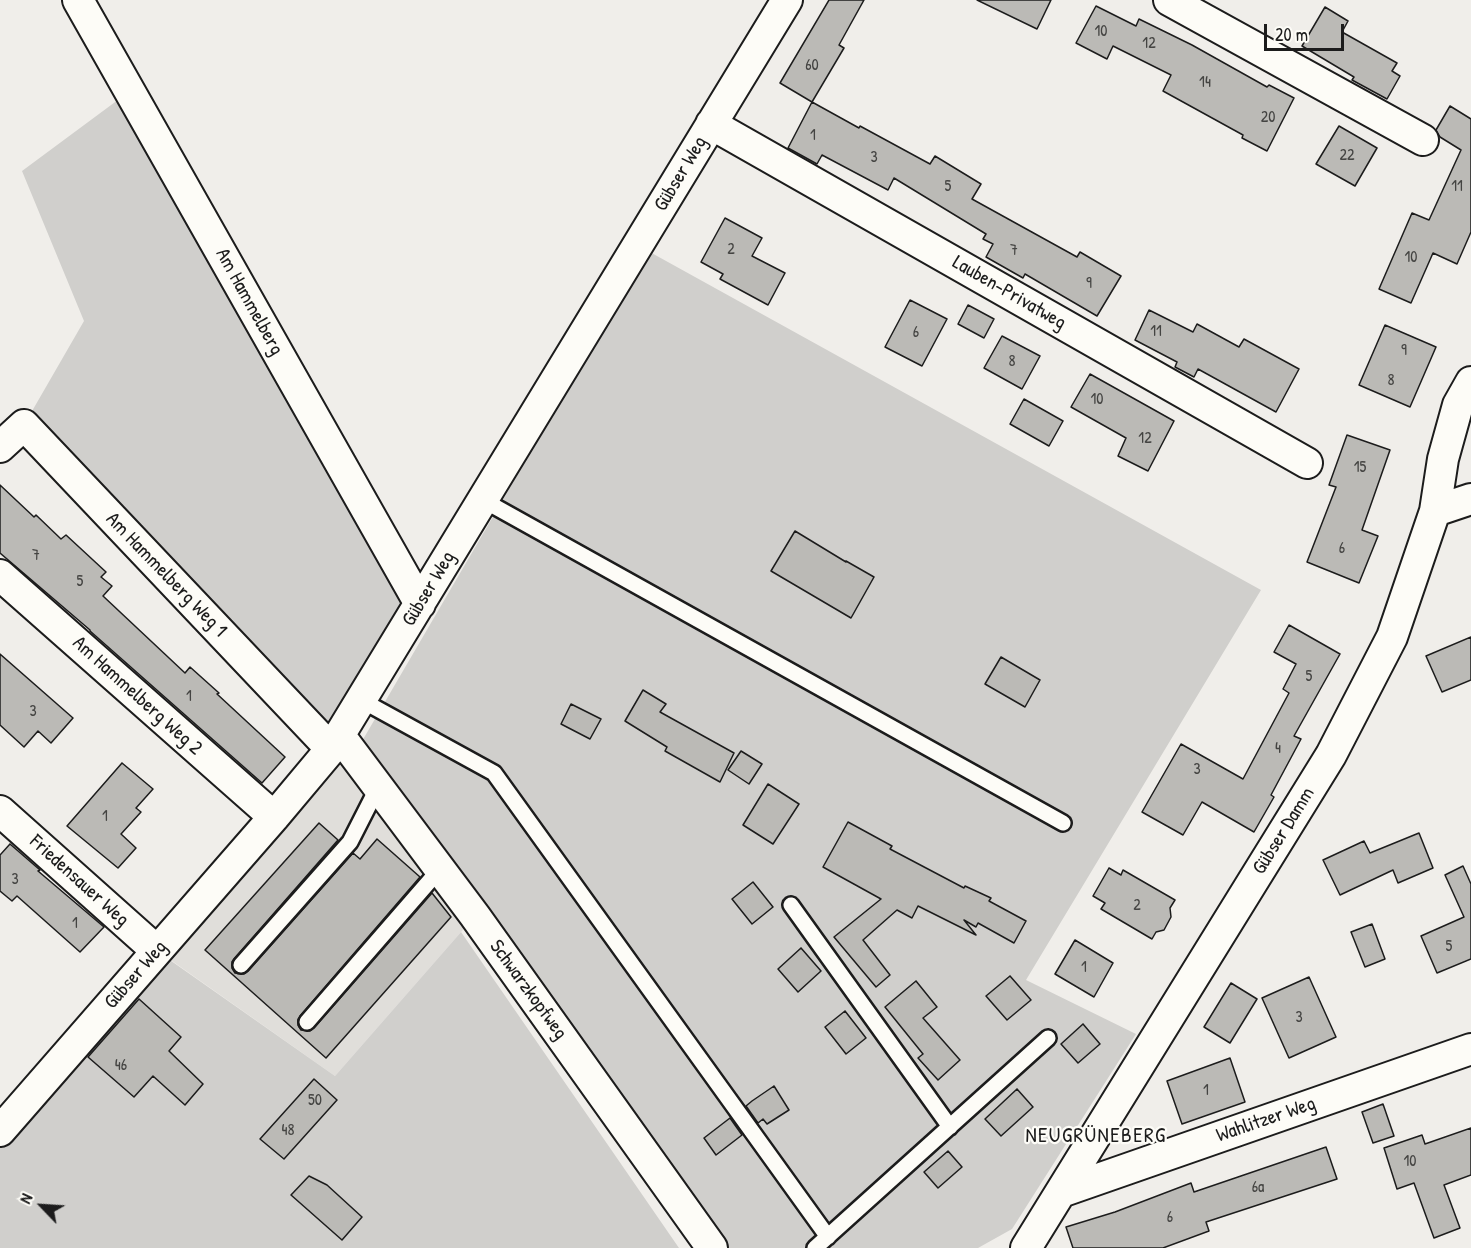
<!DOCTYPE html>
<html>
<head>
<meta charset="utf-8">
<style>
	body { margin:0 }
	#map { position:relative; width:1471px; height:1248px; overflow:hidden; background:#f0eeea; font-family:"Patrick Hand",sans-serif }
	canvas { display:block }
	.north { position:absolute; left:12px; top:1176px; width:60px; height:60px; -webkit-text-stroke:4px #fdfcf7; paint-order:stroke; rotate:295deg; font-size:16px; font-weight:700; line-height:24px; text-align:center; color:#1c1c1c }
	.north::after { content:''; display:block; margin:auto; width:21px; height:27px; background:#1c1c1c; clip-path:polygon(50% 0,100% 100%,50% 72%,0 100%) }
	.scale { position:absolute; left:1264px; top:24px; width:80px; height:27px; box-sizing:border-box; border:3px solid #1c1c1c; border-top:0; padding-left:8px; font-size:18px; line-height:21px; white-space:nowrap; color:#1c1c1c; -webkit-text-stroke:4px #fdfcf7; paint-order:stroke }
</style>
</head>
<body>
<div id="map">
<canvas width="1471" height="1248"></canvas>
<div class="north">N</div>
<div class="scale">20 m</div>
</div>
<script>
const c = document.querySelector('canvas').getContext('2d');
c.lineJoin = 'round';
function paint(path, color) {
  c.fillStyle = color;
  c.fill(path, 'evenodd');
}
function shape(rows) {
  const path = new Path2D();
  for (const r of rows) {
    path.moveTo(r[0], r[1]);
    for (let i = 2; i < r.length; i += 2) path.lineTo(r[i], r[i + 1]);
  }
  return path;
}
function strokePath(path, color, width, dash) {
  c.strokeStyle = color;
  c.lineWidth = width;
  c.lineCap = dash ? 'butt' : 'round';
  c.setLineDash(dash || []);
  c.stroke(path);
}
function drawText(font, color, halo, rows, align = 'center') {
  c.font = font + ' "Patrick Hand",sans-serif';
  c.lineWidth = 4.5;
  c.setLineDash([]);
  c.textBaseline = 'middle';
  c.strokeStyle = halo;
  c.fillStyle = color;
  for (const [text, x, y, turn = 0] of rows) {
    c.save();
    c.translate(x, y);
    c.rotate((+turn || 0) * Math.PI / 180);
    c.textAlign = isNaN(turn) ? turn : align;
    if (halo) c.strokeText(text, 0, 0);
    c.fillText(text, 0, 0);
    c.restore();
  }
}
paint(shape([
	[331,749,475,916,335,1076,158,951]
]), '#e0deda');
paint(shape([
	[130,91,420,604,340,736,24,425,84,321,22,171],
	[648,251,1261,590,1026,980,1136,1034,1012,1229,978,1248,728,1248,481,905,358,748],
	[461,932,679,1248,0,1248,0,1131,157,951,335,1076]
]), '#d0cfcc');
const building = shape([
	[829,0,864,0,839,45,844,48,812,102,780,83,829,0],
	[977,0,1051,0,1037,29,977,0],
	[1096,6,1136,26,1139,19,1192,45,1267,87,1269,85,1294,98,1267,151,1242,138,1243,135,1163,91,1171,75,1113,46,1107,59,1076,43,1096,6],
	[1325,7,1348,21,1342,32,1397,63,1392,71,1400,76,1387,99,1352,80,1354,77,1302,46,1325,7],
	[812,102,859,128,860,126,930,164,935,156,981,184,972,199,1077,257,1080,252,1121,276,1097,316,1025,274,1023,278,986,257,993,244,983,239,986,234,894,178,888,190,822,155,817,164,788,148,812,102],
	[1450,106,1471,119,1471,232,1457,264,1433,253,1411,303,1379,289,1412,213,1429,220,1461,150,1440,137,1436,130,1450,106],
	[1339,126,1377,148,1355,186,1316,164,1339,126],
	[725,218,762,238,752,256,785,273,768,305,720,279,723,274,701,262,725,218],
	[910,300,947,319,922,366,885,347,910,300],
	[968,305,994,319,984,338,958,324,968,305],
	[1149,310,1193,332,1197,324,1239,347,1244,339,1299,369,1276,412,1198,369,1194,377,1175,367,1177,362,1135,340,1149,310],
	[1385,325,1436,347,1410,407,1359,385,1385,325],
	[1002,336,1040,356,1022,389,984,368,1002,336],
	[1090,374,1174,421,1148,471,1118,456,1126,438,1071,407,1090,374],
	[1024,399,1063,421,1049,446,1010,424,1024,399],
	[1347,435,1390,450,1362,530,1378,536,1359,583,1307,562,1336,487,1329,485,1347,435],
	[0,485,34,517,36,515,61,539,66,535,106,572,101,577,112,586,103,596,185,673,190,667,219,693,217,694,285,757,262,783,90,631,90,630,0,553,0,485],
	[795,531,846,562,846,561,874,577,851,618,771,571,795,531],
	[1289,625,1340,654,1294,736,1301,739,1271,795,1274,797,1254,832,1202,802,1183,835,1142,812,1181,744,1243,779,1289,693,1283,689,1296,664,1274,652,1289,625],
	[1471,637,1471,680,1442,692,1426,656,1471,637],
	[0,654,73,718,51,743,38,731,24,747,0,725,0,654],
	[1001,657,1040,680,1025,707,985,684,1001,657],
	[643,690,666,704,660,712,734,753,720,782,665,751,667,747,625,721,643,690],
	[571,704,601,719,590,739,561,724,571,704],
	[741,751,762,764,749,784,728,770,741,751],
	[122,763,153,789,136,808,141,812,121,834,136,848,118,868,67,826,122,763],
	[768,784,799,804,773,844,743,825,768,784],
	[848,822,892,846,890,849,964,888,965,886,991,898,989,901,1026,921,1014,943,978,923,976,927,964,920,976,935,918,906,912,918,897,910,863,940,890,975,876,987,834,937,881,899,823,867,848,822],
	[319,823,338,840,234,959,232,962,232,968,235,973,244,974,248,971,353,853,360,859,377,839,420,877,300,1016,298,1020,298,1025,301,1030,310,1031,314,1028,432,893,451,917,326,1058,205,950,319,823],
	[1419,833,1433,868,1398,883,1393,870,1340,895,1323,860,1364,841,1370,853,1419,833],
	[10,844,40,870,38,871,104,927,80,952,17,896,12,901,0,891,0,855,10,844],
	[1463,866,1471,884,1471,959,1437,973,1421,936,1464,917,1445,875,1463,866],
	[1109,868,1121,875,1123,870,1175,900,1170,908,1171,917,1164,930,1156,932,1152,939,1101,909,1105,903,1093,896,1109,868],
	[753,882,773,907,752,924,732,899,753,882],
	[1372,924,1385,959,1365,967,1351,932,1372,924],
	[1075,940,1113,963,1094,997,1055,974,1075,940],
	[801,948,821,971,798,992,778,969,801,948],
	[1010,976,1031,1000,1007,1020,986,996,1010,976],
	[1309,977,1336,1037,1289,1058,1262,998,1309,977],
	[916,981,937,1007,923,1018,960,1060,938,1080,918,1058,923,1054,885,1007,916,981],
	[1231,983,1257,999,1230,1043,1204,1027,1231,983],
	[139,999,181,1037,169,1051,203,1084,185,1105,153,1076,134,1097,88,1057,139,999],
	[845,1011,866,1038,846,1054,825,1027,845,1011],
	[1083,1024,1100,1044,1078,1063,1061,1044,1083,1024],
	[1230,1058,1245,1102,1182,1124,1167,1081,1230,1058],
	[314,1079,337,1100,284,1159,260,1139,314,1079],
	[774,1086,789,1110,767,1124,763,1119,758,1123,746,1106,752,1101,774,1086],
	[1017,1089,1033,1107,1001,1136,985,1119,1017,1089],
	[1383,1104,1394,1136,1373,1143,1362,1112,1383,1104],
	[730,1118,742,1135,716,1155,704,1138,730,1118],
	[1471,1128,1471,1175,1444,1185,1460,1228,1434,1238,1414,1183,1397,1189,1384,1148,1422,1135,1425,1144,1471,1128],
	[1326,1147,1337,1179,1206,1222,1209,1231,1163,1248,1073,1248,1066,1227,1115,1212,1191,1183,1194,1192,1326,1147],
	[948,1151,962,1167,938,1188,924,1172,948,1151],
	[309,1176,327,1185,362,1217,342,1240,291,1195,309,1176]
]);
paint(building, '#bbbab6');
strokePath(building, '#1c1c1c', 1.5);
const service = shape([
	[483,500,1063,823],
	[361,700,494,773,828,1237],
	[791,905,950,1127],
	[241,965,350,842,378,787],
	[307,1022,440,869],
	[815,1248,1048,1038]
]);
const minor = shape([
	[78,0,420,604],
	[1169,0,1423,140],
	[711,124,1307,463],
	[0,447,24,425,331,749],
	[1435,511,1471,499],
	[0,575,274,817],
	[340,736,475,916,712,1248],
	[0,811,157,951],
	[0,1131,274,817,331,749,787,0],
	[1061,1192,1471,1049],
	[1026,1248,1331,755,1392,637,1435,511,1443,459,1458,405,1471,382]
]);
strokePath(service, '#1c1c1c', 20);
strokePath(minor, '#1c1c1c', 34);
strokePath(service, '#fdfcf7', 15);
strokePath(minor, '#fdfcf7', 30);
drawText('16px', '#444442', null, [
	["10",1101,32],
	["12",1149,44],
	["60",812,66],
	["14",1205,83],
	["20",1268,118],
	["1",813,136],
	["22",1347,156],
	["3",874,158],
	["5",948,187],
	["11",1457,187],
	["2",731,250],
	["7",1014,251],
	["10",1411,258],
	["9",1089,284],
	["11",1156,332],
	["6",916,333],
	["9",1404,351],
	["8",1012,362],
	["8",1391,381],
	["10",1097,400],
	["12",1145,439],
	["15",1360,468],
	["6",1342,549],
	["7",36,556],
	["5",80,582],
	["5",1309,677],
	["1",189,697],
	["3",33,712],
	["4",1278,749],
	["3",1197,770],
	["1",105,817],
	["3",15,880],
	["2",1137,906],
	["1",75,924],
	["5",1449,947],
	["1",1084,968],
	["3",1299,1018],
	["46",121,1066],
	["1",1206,1091],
	["50",315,1101],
	["48",288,1131],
	["10",1410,1162],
	["6a",1258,1188],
	["6",1170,1218]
]);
drawText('20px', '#1c1c1c', '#fdfcf7', [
	["Gübser Weg",681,174,-59],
	["Lauben-Privatweg",1009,293,30],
	["Am Hammelberg",249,302,61],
	["Am Hammelberg Weg 1",166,575,46],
	["Gübser Weg",429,589,-59],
	["Am Hammelberg Weg 2",137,696,42],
	["Gübser Damm",1284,831,-58],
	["Friedensauer Weg",79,881,42],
	["Gübser Weg",136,975,-49],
	["Schwarzkopfweg",528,990,54],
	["Wahlitzer Weg",1266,1120,-19]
]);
c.letterSpacing = '1.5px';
drawText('21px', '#1c1c1c', '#fdfcf7', [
	["NEUGRÜNEBERG",1096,1136]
]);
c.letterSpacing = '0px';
</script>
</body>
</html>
